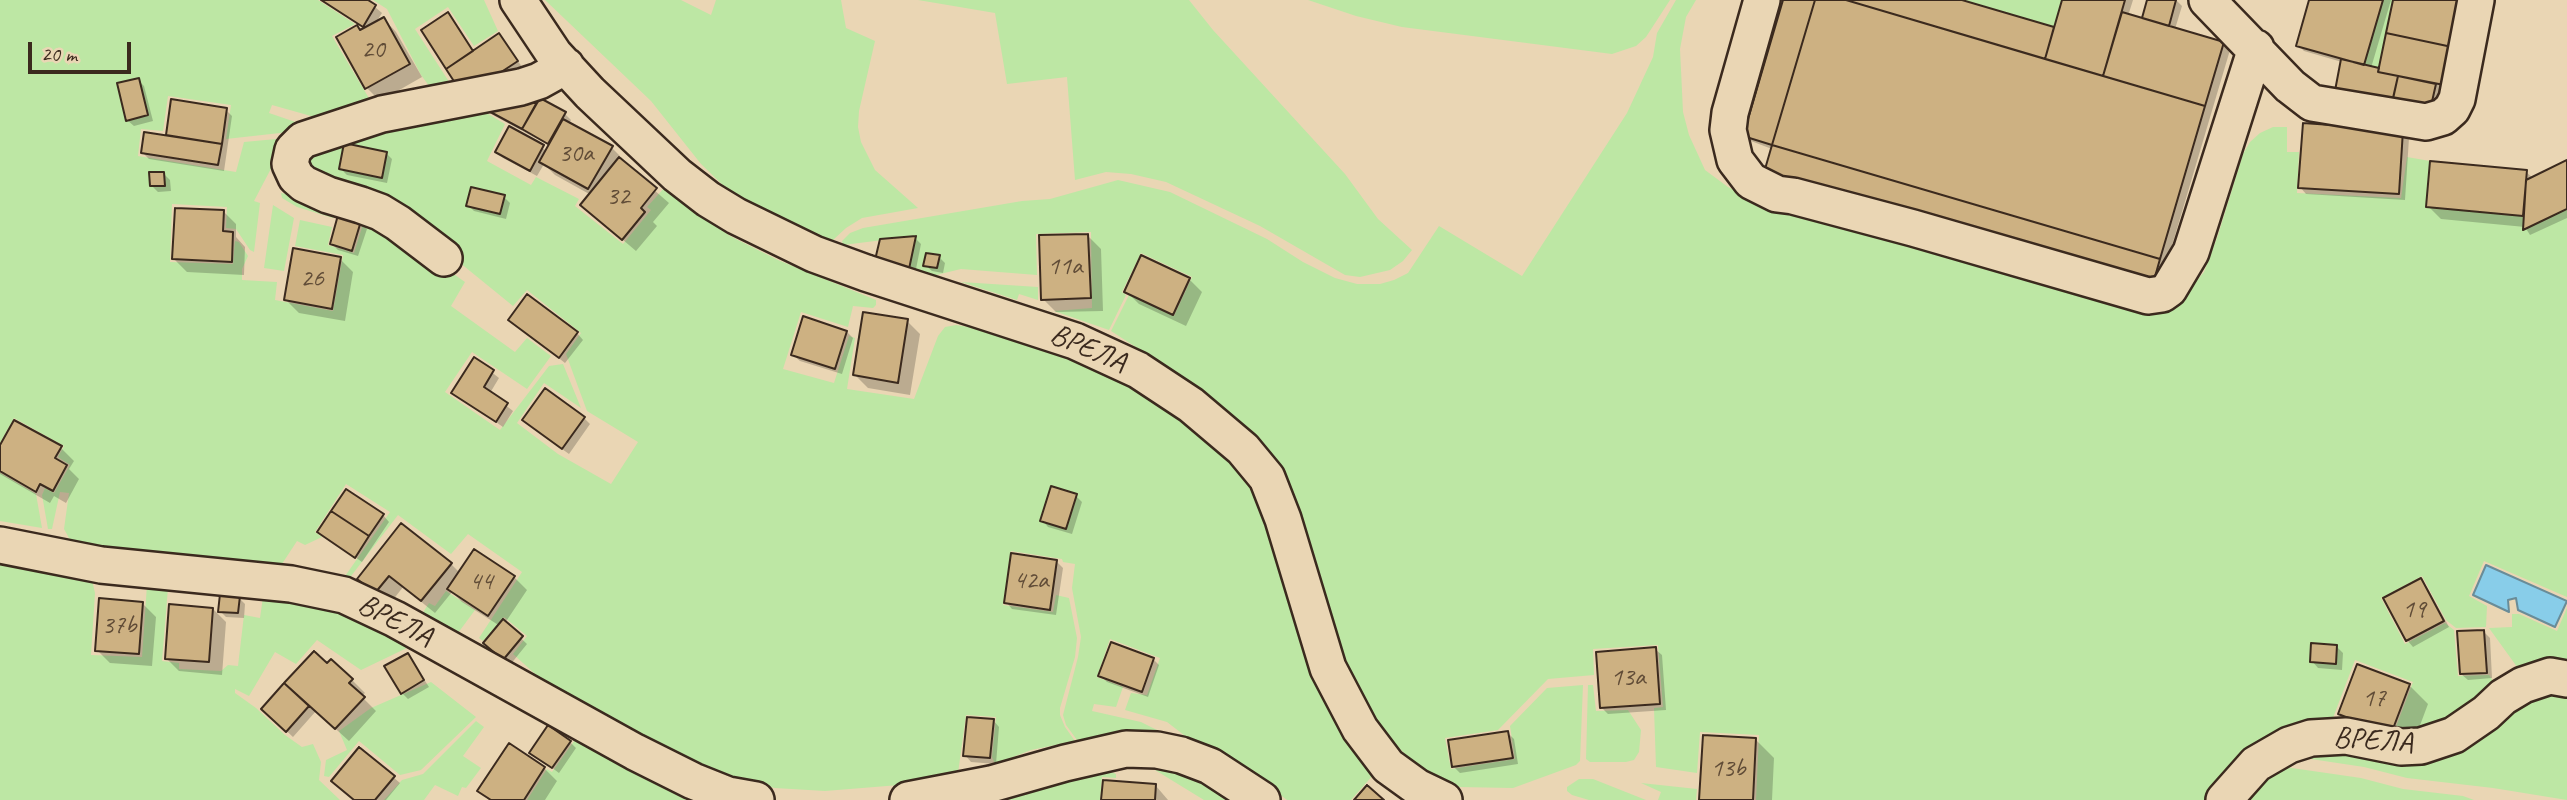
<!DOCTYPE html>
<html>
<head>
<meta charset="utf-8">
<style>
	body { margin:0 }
	#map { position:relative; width:2567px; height:800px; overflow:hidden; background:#ead6b4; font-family:Caveat,sans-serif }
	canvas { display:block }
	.scale { position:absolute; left:28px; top:42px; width:103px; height:32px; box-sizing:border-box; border:4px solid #3b2a1e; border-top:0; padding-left:9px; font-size:21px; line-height:24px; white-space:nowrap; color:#3b2a1e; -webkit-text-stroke:5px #ead6b4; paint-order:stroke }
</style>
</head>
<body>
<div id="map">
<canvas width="2567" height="800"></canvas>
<div class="scale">20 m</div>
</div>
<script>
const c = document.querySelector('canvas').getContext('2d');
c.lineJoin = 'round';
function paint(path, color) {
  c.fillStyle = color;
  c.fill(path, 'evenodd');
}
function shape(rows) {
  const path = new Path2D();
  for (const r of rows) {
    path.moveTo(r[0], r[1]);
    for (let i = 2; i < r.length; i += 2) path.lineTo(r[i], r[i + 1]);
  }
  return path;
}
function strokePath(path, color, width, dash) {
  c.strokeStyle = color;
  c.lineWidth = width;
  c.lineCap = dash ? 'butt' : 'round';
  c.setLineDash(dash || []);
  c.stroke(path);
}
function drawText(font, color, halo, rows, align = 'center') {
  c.font = font + ' Caveat,sans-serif';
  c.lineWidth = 7;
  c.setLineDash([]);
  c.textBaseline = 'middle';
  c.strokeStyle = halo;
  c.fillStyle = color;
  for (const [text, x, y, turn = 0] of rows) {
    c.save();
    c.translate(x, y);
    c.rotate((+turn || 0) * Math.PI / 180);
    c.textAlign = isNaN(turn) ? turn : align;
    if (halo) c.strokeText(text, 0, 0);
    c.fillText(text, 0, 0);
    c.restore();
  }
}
paint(shape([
	[0,0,318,0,355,24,332,36,376,110,342,118,311,116,272,105,269,113,316,129,226,139,231,105,168,96,163,131,141,129,138,156,236,172,244,142,287,138,254,201,260,203,254,252,250,250,236,229,226,228,227,207,172,204,170,262,233,264,235,241,239,242,248,256,242,269,242,280,277,282,275,300,333,311,343,255,295,246,300,220,332,227,328,245,354,253,364,221,335,213,333,218,297,207,282,198,281,193,310,198,381,223,465,282,451,306,515,352,527,338,551,356,527,389,472,352,445,392,500,430,549,366,563,364,581,408,544,383,517,423,558,454,611,484,638,442,587,411,566,354,581,333,527,290,513,306,454,258,320,184,302,151,475,106,505,124,487,161,531,185,536,177,579,199,575,206,623,244,651,210,647,207,665,187,730,236,778,260,876,300,876,305,873,308,853,306,848,327,801,312,783,369,834,383,849,336,855,338,847,389,914,399,938,336,945,327,956,325,987,330,1068,355,1128,383,1182,417,1232,461,1252,486,1270,527,1287,592,1314,676,1374,774,1351,800,1287,800,1252,773,1218,752,1189,739,1167,722,1125,710,1131,693,1147,695,1160,658,1110,639,1097,677,1123,687,1116,707,1094,704,1092,711,1141,722,1163,733,1160,735,1133,733,1077,740,1066,725,1063,715,1078,657,1081,637,1072,588,1075,564,1063,562,1062,559,1011,551,1003,605,1053,612,1056,595,1069,598,1077,638,1075,657,1060,708,1060,715,1065,727,1075,741,1031,750,995,764,992,757,996,717,966,715,958,773,924,783,825,791,775,788,739,781,656,744,543,681,513,654,527,636,504,617,483,641,479,638,522,572,468,534,451,554,398,515,348,580,343,579,390,512,346,484,315,532,322,537,305,545,297,541,280,567,107,550,75,543,69,538,64,529,69,493,60,492,52,529,48,529,42,495,45,488,54,493,70,465,58,457,64,446,14,418,0,443],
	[373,0,484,0,498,31,474,46,448,7,415,29,455,91,435,94,421,75,387,9],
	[545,0,681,0,711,15,716,0,841,0,846,28,875,41,859,111,858,127,861,142,875,170,918,208,862,218,846,228,833,240,822,239,730,192,701,164,651,101],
	[918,0,1189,0,1213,30,1345,174,1378,219,1412,250,1403,261,1390,270,1360,277,1345,275,1260,226,1166,182,1131,174,1106,172,1075,180,1067,77,1007,84,995,13],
	[1308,0,1670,0,1646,37,1636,46,1612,54,1402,27,1356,16],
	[1676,0,1696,0,1686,17,1680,49,1683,112,1689,135,1705,170,1728,187,1748,197,2185,294,2204,272,2218,235,2243,154,2250,142,2260,133,2273,127,2287,127,2287,152,2299,152,2297,193,2401,198,2407,157,2430,161,2427,207,2523,216,2523,229,2567,209,2567,597,2484,561,2469,596,2487,606,2486,627,2456,628,2446,620,2422,576,2381,598,2405,644,2445,623,2454,630,2458,676,2489,675,2501,692,2479,712,2391,740,2413,682,2355,660,2328,731,2216,800,1756,800,1759,735,1700,732,1697,773,1656,767,1654,708,1663,707,1658,645,1593,649,1594,675,1548,679,1498,730,1445,738,1451,769,1515,759,1510,726,1547,688,1583,685,1580,761,1576,765,1513,788,1458,787,1427,773,1413,762,1386,735,1374,717,1336,642,1307,544,1302,520,1284,474,1269,452,1251,432,1207,393,1111,331,1129,295,1174,316,1192,277,1141,253,1122,292,1126,295,1109,330,1054,311,1092,308,1091,232,1036,234,1037,275,961,269,932,276,909,269,915,236,843,245,842,241,850,233,863,228,1022,201,1050,199,1118,180,1170,192,1267,239,1303,262,1335,278,1357,284,1380,284,1394,280,1408,273,1439,226,1522,276,1627,113,1653,57,1657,33],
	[1962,0,2062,0,2054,27],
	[2383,0,2393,0,2379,68,2364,65],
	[273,205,294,218,284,271,264,268],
	[961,282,1038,287,1038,300,1019,294,1017,300],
	[0,473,36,494,42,528,0,521],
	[0,560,92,580,95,593,91,655,142,657,147,585,168,588,162,661,179,663,179,669,221,671,228,665,238,666,244,615,260,618,263,597,336,609,411,646,361,670,317,640,296,664,275,652,249,696,235,689,235,693,256,708,285,735,302,747,313,744,321,762,319,780,340,800,0,800],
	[446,591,475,610,458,633,422,614,429,603,435,606],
	[2567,608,2567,674,2525,678,2489,628,2512,627,2512,614,2519,614,2557,631],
	[431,682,476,717,421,770,400,775,359,741,329,777,324,776,326,760,347,750,339,731,371,708],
	[1588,685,1593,685,1596,711,1628,710,1641,730,1639,752,1634,760,1626,762,1590,762,1586,759],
	[2567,688,2567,800,2493,788,2407,778,2364,767,2291,756,2374,746,2504,701],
	[476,721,484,727,463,756,481,768,466,788,462,787,458,796,435,785,424,800,384,800,402,780,423,774],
	[577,737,699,800,527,800,547,769,552,772],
	[1152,765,1176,769,1203,780,1234,800,1204,800,1155,770],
	[2285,767,2361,778,2403,789,2463,796,2474,800,2230,800,2249,778],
	[1109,771,1116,774,1116,778,1102,777,1100,800,994,800,1063,780],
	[1579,779,1593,779,1646,800,1589,800,1572,795,1567,791,1567,787],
	[1641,783,1697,789,1696,800,1658,800,1661,792]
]), '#bde7a4');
const water = shape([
	[2486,565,2567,601,2555,627,2518,610,2516,598,2508,600,2509,612,2473,595,2486,565]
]);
paint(water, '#88cde9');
strokePath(water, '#698c98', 2);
paint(shape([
	[321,0,365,0,375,7,382,13,375,24,384,19,396,32,422,77,380,101,367,88,361,31,365,29],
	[1785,0,1957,0,2056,29,2064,0,2133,0,2128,16,2143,20,2149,0,2176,0,2182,6,2175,29,2223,44,2230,50,2157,296,1751,141,1745,135],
	[2311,0,2391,0,2371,68,2380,70,2395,0,2469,0,2437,112,2399,104,2342,62,2304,51,2298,45],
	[447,15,475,52,499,36,523,68,489,90],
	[138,80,144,86,153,121,134,126,127,120],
	[526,100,537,107,565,114,571,120,569,124,612,148,625,161,623,163,669,203,653,222,657,226,636,251,582,205,591,195,555,175,544,164,537,176,503,158,497,151,509,129,547,151,550,146,491,114,485,108],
	[173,101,226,110,232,116,224,171,149,159,143,153,167,137],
	[2402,131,2409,138,2405,200,2306,194,2300,187],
	[386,153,392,159,387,183,347,175,341,169],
	[2567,162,2567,218,2530,235,2525,227,2441,219,2428,206,2526,172,2533,178],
	[163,173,170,180,171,191,158,192,152,186],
	[504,197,510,203,506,219,474,211,468,205],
	[223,211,236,224,236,237,245,247,244,275,187,272,174,259],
	[360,223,367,229,358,256,338,250,332,244],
	[1088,236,1101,249,1103,311,1056,312,1043,299],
	[915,238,921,244,915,274,883,266],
	[939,257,945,263,943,273,932,271,925,265],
	[340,259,353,272,345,321,299,313,286,300],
	[1189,279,1202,292,1186,326,1139,304,1126,291],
	[510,320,577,333,583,340,565,363],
	[907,321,920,334,910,395,868,388,855,375],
	[847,332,853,338,842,374,800,361,793,355],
	[475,359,499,378,490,393,513,411,503,427,453,392],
	[584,418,590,424,569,454,530,426],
	[61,448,74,461,69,469,79,479,66,503,54,496,50,503,0,474,0,449],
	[1076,496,1082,502,1072,534,1048,527,1042,520],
	[383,515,389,522,362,562,319,532],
	[1056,561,1063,568,1056,615,1012,609,1006,602],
	[451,564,460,573,514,577,527,590,505,623,527,644,510,665,491,649,500,626,462,602,452,592,435,613,403,587,389,605,359,579],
	[2421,580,2427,587,2449,627,2413,647,2407,640,2386,599],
	[239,598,245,604,244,618,226,617,220,611],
	[143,604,156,617,152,666,110,663,97,650],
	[213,609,226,622,222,675,179,671,166,658],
	[2483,631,2490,638,2492,678,2468,680,2461,674],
	[2337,647,2343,653,2342,670,2318,668,2312,661],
	[1655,649,1662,655,1666,710,1608,714,1602,708],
	[314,653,327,666,331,662,352,680,365,693,361,696,376,711,349,741,316,711,293,737,263,709],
	[408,655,429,687,408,699,402,693],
	[1153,659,1159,665,1148,697,1107,682,1100,675],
	[2409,685,2428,704,2410,752,2359,732,2340,714],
	[993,720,999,727,996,764,971,762,965,755],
	[1508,733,1514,739,1518,764,1460,773,1453,766],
	[1755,739,1774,758,1772,800,1701,800],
	[570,742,576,748,559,773,532,753],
	[509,745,544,768,557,781,545,800,489,800,479,791],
	[360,749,400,783,386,800,356,800],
	[1156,786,1168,800,1103,800]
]), '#0003');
const building = shape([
	[321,0,368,0,376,5,363,27,321,0],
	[1783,0,1815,0,1772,145,1743,136,1783,0],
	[1815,0,1846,0,2205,106,2160,259,1772,145,1815,0],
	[1846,0,1962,0,2054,27,2045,59,1846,0],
	[2062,0,2125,0,2103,76,2045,59,2062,0],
	[2147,0,2176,0,2169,26,2142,18,2147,0],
	[2309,0,2383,0,2364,65,2296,46,2309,0],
	[2393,0,2462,0,2452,47,2386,33,2393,0],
	[448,12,473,51,446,69,421,30,448,12],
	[2122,12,2224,42,2205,106,2103,76,2122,12],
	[384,17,410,64,365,89,336,37,357,25,360,30,384,17],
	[499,33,518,61,483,84,459,89,446,69,499,33],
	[2386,33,2452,47,2444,85,2378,72,2386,33],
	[2341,59,2379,68,2378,72,2398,76,2391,108,2334,96,2341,59],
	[2398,76,2436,84,2431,106,2393,98,2398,76],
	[139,78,148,115,126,121,117,83,139,78],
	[527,98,536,104,522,129,483,108,527,98],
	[540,98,566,112,548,144,522,129,540,98],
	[171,99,227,108,222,144,166,135,171,99],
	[563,119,613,146,588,189,539,162,563,119],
	[2303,123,2403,130,2399,194,2298,188,2303,123],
	[509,126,544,145,530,171,495,152,509,126],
	[144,132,222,144,218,165,141,153,144,132],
	[344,143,387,152,382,178,339,169,344,143],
	[1772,145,2160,259,2151,291,1763,176,1772,145],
	[619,157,657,188,641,208,645,212,622,240,580,205,619,157],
	[2567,160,2567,209,2523,230,2526,180,2567,160],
	[2430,161,2527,170,2523,216,2426,207,2430,161],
	[149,172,164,172,165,186,150,186,149,172],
	[471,187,505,195,500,214,466,206,471,187],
	[175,208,224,210,223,231,233,232,232,262,172,259,175,208],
	[338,215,361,221,352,251,330,244,338,215],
	[1088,234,1091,298,1041,300,1039,235,1088,234],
	[916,236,909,269,875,260,880,239,916,236],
	[293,248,341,257,332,309,284,300,293,248],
	[926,253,940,255,937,268,923,266,926,253],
	[1141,255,1190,278,1173,315,1124,292,1141,255],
	[527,294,578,332,559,358,508,320,527,294],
	[863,312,908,319,898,383,853,375,863,312],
	[803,316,847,331,835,369,791,355,803,316],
	[474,357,494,370,484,387,508,403,496,422,451,393,474,357],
	[545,388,585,417,562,449,522,420,545,388],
	[14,420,62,446,55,458,67,465,53,491,40,484,36,492,0,471,0,445,14,420],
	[1051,486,1077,494,1066,529,1040,521,1051,486],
	[346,489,384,514,369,536,331,511,346,489],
	[331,511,369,536,355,558,317,532,331,511],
	[401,523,452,563,421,601,389,576,375,593,357,579,401,523],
	[474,549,515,576,488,616,447,589,474,549],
	[1011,553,1057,560,1050,610,1004,603,1011,553],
	[2421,578,2444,621,2406,641,2383,598,2421,578],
	[220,594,240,596,238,613,218,612,220,594],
	[99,598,143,602,139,654,95,651,99,598],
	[169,604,213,608,209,662,165,659,169,604],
	[503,619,523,636,503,660,483,643,503,619],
	[2484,630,2487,673,2460,674,2457,631,2484,630],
	[1111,642,1154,658,1142,692,1098,676,1111,642],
	[2311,643,2337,645,2336,664,2310,662,2311,643],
	[1656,647,1660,704,1600,708,1596,652,1656,647],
	[314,651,327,663,331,659,353,679,349,683,365,697,335,729,284,683,314,651],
	[408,653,424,680,401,694,384,666,408,653],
	[2357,664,2410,684,2391,734,2338,714,2357,664],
	[284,683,309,706,286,732,261,709,284,683],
	[967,717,994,719,990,758,963,756,967,717],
	[548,725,571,741,552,768,529,753,548,725],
	[1508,731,1513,758,1452,767,1448,740,1508,731],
	[1703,735,1756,738,1753,800,1699,800,1703,735],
	[509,743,545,767,524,800,491,800,477,791,509,743],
	[359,747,395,776,375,800,354,800,331,781,359,747],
	[1103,780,1156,784,1155,800,1101,800,1103,780],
	[1367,785,1384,800,1354,800,1367,785]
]);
paint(building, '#cdb182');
strokePath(building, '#3b2a1e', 2);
const minor = shape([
	[518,0,554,54,590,93,677,175,708,199,736,216,814,254,866,273,1075,341,1138,370,1191,405,1243,449,1267,478,1283,519,1328,668,1360,729,1388,766,1417,787,1444,800],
	[1762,0,1730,113,1728,130,1735,160,1751,181,1777,194,1793,196,1913,228,2148,296,2162,294,2169,289,2191,252,2256,48],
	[2207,0,2290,86,2312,103,2426,122,2443,117,2452,109,2457,99,2476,0],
	[444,258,398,223,380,212,361,205,328,195,304,184,296,177,290,164,293,150,303,140,382,114,521,87,539,81,566,66],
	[0,545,101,565,291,584,344,595,395,619,635,752,693,781,728,795,756,800],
	[908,800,991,784,1065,763,1126,749,1157,750,1181,755,1210,766,1262,800],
	[2224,800,2256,764,2289,745,2311,738,2346,736,2401,747,2421,746,2454,735,2486,713,2503,697,2523,685,2550,676,2567,679]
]);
strokePath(minor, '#3b2a1e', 40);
strokePath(minor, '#ead6b4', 35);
drawText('26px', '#604c37', null, [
	["20",373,50],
	["30a",576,154],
	["32",618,197],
	["11a",1065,267],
	["26",312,279],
	["42a",1031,581],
	["44",481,582],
	["19",2414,610],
	["37b",119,626],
	["13a",1628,678],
	["17",2374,699],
	["13b",1728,769]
]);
drawText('30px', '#3b2a1e', '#ead6b4', [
	["ВРЕЛА",1088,349,23],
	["ВРЕЛА",395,621,27],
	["ВРЕЛА",2373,741,4]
]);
</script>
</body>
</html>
